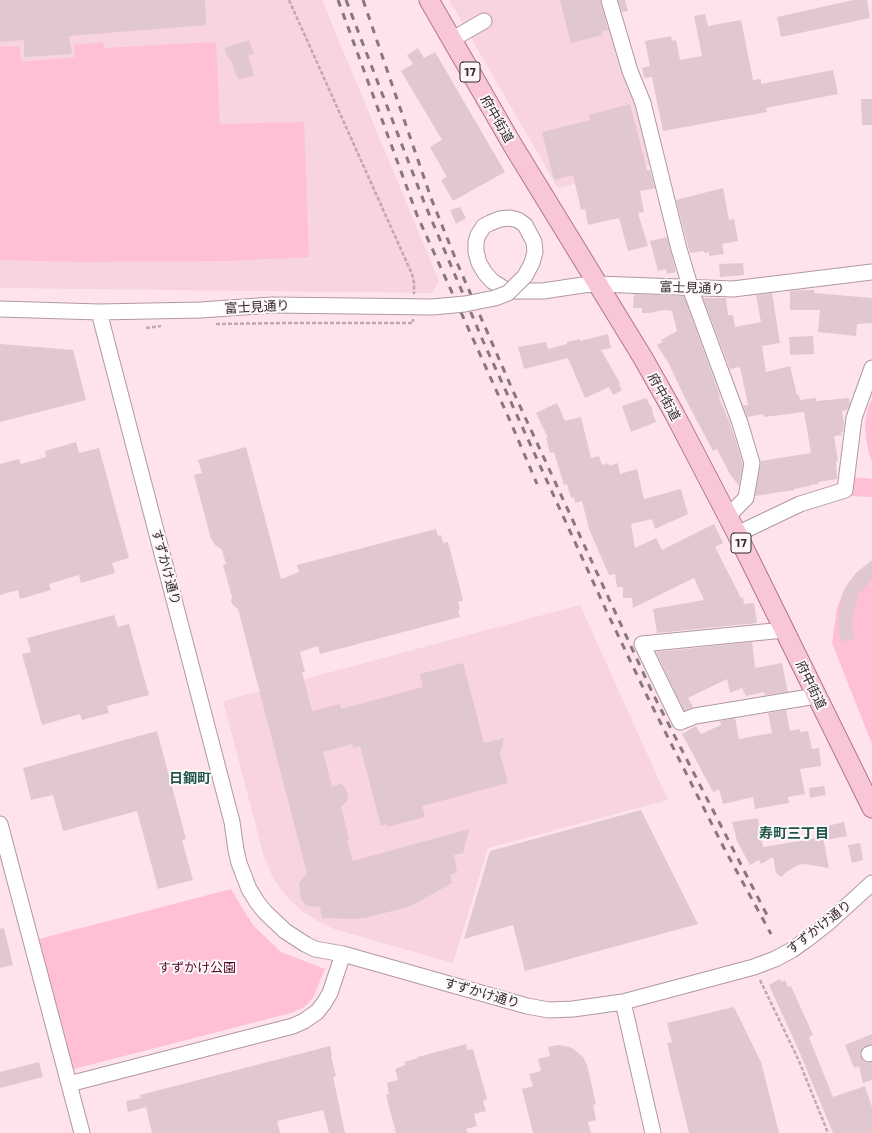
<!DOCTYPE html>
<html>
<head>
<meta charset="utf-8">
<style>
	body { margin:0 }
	canvas { display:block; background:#ffe3eb }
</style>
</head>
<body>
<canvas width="872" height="1133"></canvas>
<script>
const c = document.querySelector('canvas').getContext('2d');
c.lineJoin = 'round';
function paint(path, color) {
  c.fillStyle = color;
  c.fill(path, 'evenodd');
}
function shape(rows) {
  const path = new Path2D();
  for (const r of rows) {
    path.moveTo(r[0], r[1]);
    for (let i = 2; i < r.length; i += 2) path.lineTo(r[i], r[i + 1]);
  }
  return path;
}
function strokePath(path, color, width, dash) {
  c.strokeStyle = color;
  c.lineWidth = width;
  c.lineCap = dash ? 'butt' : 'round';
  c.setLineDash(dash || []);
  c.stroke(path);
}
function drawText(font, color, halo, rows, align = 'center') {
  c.font = font + ' "Exo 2","Noto Sans JP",sans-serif';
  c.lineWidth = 4;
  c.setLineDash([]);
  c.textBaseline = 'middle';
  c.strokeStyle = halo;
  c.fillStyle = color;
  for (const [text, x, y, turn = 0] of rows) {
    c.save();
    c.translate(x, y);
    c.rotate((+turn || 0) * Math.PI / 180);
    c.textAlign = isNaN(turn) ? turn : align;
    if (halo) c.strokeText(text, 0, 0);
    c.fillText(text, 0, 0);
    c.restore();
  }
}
paint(shape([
	[0,0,322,0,439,281,432,293,0,288],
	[449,0,604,0,638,104,652,165,558,188],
	[580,605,668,800,488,848,453,963,334,929,319,922,302,911,287,897,273,878,264,857,223,701]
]), '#f7d4de');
paint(shape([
	[103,42,104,48,216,42,220,124,304,122,309,257,225,261,83,262,0,260,0,47,19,46,22,62,75,57,74,45],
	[872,399,872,461,869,454,866,439,865,423,868,407],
	[853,477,872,479,872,497,850,496],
	[872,563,872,744,832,643,837,607,849,582],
	[231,889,241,906,253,925,281,952,325,969,313,998,303,1008,291,1013,70,1070,39,939]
]), '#ffc0d4');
paint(shape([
	[0,0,205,0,206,25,69,36,72,54,24,57,24,40,0,42],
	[560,0,600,0,608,30,602,31,602,35,571,43],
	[618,0,625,0,628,11,622,12],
	[853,0,867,0,870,18,781,37,777,17],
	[705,14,708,26,741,20,753,80,761,79,761,84,833,70,838,94,766,108,767,112,663,131,652,77,644,78,642,68,650,66,645,41,671,36,672,41,676,40,680,60,702,56,694,16],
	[249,40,254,54,248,55,254,76,238,79,231,60,229,60,224,48],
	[418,48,424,58,435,52,505,172,453,201,441,180,447,177,430,147,442,140,401,71,413,64,407,55],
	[861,99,872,99,872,125,862,125],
	[630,104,647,170,650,170,655,188,640,191,644,212,638,213,648,246,628,251,619,218,588,225,585,209,581,210,573,175,554,180,542,132,590,120,589,115],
	[723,188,729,220,734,219,738,241,722,244,724,254,709,256,709,252,704,253,704,251,690,253,676,200],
	[460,207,466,218,456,224,450,210],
	[667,237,676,272,667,274,666,269,658,271,650,241],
	[743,263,744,275,720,277,719,264],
	[802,290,814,290,814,293,872,298,872,323,857,324,856,336,818,332,820,310,790,310,790,291],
	[772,293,780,343,762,346,766,372,790,366,797,395,799,395,800,400,816,398,816,401,849,398,850,404,847,410,842,411,844,423,843,432,841,432,842,435,834,436,838,461,836,461,837,479,818,482,819,484,810,485,810,486,794,489,794,490,755,496,761,461,811,453,804,412,764,417,763,414,747,417,743,405,748,405,740,367,730,369,703,298,726,298,728,315,733,315,735,327,761,322,756,295],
	[634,294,684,296,720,396,719,397,731,426,743,464,739,486,730,474,717,449,713,451,687,402,666,358,665,358,657,345,663,342,661,340,677,331,672,311,664,310,650,313,642,313,642,308,633,308],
	[608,334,611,348,601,350,620,383,619,384,622,390,613,395,609,387,585,398,568,358,524,369,518,347,546,342,548,349,567,344,567,342,580,339,580,341],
	[813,336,814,354,790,355,789,337],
	[0,344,73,350,86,400,0,422],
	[646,398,653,410,652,411,656,422,631,432,622,406],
	[557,403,565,421,581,417,591,458,599,456,602,465,609,463,609,466,618,463,620,474,637,469,644,499,681,489,688,514,655,529,652,519,631,524,635,548,656,538,662,550,714,524,723,543,715,547,741,598,743,597,744,604,754,603,757,623,657,633,653,609,704,600,694,578,633,608,632,598,623,598,623,587,617,587,615,574,609,575,589,529,582,501,575,503,574,497,571,498,567,484,564,485,554,452,550,453,546,438,548,438,536,413],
	[76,442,79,453,99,448,129,558,112,563,115,573,81,583,79,575,49,584,51,590,20,599,18,590,0,595,0,464,19,459,21,464,46,457,45,451],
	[246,447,281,579,299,572,297,565,436,529,438,536,441,535,443,543,448,542,463,600,458,602,460,609,458,610,460,617,320,654,318,646,300,652,305,672,302,672,312,711,340,704,341,709,423,687,420,674,463,663,484,743,504,738,500,754,508,783,422,806,425,817,387,827,387,824,381,826,360,746,353,748,352,744,323,752,332,787,340,784,344,786,348,794,347,801,341,807,349,839,347,840,353,861,469,829,463,853,454,855,457,872,450,875,452,883,411,906,369,917,355,919,322,918,320,906,312,907,306,905,301,899,299,883,307,873,238,609,233,605,231,601,232,597,223,565,226,564,222,550,215,545,211,539,194,475,202,473,198,460],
	[872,560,872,579,859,594,853,613,852,625,855,638,842,642,839,633,838,616,842,594,847,585,856,573],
	[114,615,118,627,129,624,149,695,107,706,109,713,82,720,80,714,42,725,22,654,31,652,27,638],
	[752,642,755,668,782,663,788,692,765,695,764,692,746,696,742,688,730,693,727,679,688,698,693,707,684,711,656,652],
	[786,710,790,731,800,729,800,732,808,731,812,749,819,748,821,766,800,769,805,794,788,797,789,803,755,809,753,797,723,804,719,789,713,792,682,734,696,726,701,734,721,725,720,721,735,718,739,739,772,733,768,713],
	[157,731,186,839,182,840,193,880,158,889,137,811,63,831,53,795,31,800,23,768],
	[824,786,826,795,810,798,809,788],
	[641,810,698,924,525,971,513,925,464,939,490,851],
	[758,818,763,847,823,837,829,868,805,864,798,865,785,873,782,877,776,873,773,857,761,864,759,860,750,865,737,841,732,822],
	[844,822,847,836,826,840,823,827],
	[860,843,863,860,852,863,848,845],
	[4,928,13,965,0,968,0,929],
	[780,979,782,982,785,980,788,987,791,986,813,1035,809,1037,810,1040,833,1097,865,1086,872,1107,872,1133,833,1133,799,1051,769,985],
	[734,1007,761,1062,779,1133,689,1133,667,1043,672,1042,667,1023],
	[872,1034,872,1044,863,1048,860,1053,861,1057,863,1061,868,1063,872,1062,872,1080,863,1083,859,1066,854,1068,845,1045],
	[466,1044,467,1050,473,1049,487,1099,483,1101,486,1111,474,1114,477,1126,466,1129,468,1133,396,1133,386,1095,389,1094,387,1083,398,1080,395,1069,405,1065,404,1062,418,1058,418,1057],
	[558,1045,570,1047,576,1051,583,1057,587,1065,596,1104,593,1105,596,1120,588,1122,591,1133,533,1133,522,1089,533,1086,529,1074,541,1071,538,1059,550,1056,548,1047],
	[330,1046,332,1055,331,1056,336,1076,333,1077,345,1133,329,1133,323,1110,277,1121,280,1133,152,1133,146,1107,128,1112,126,1101,141,1098,140,1095],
	[39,1062,43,1077,0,1088,0,1072]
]), '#e1c7cf');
const minor = shape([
	[609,0,630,71,643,103,679,249,693,296,740,423,752,463,746,498,728,516],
	[451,40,484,21],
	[490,223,484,226,478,235,476,242,476,252,479,263,485,273,492,281,503,288,512,291,543,291,583,285,597,284,733,289,872,272],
	[0,309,99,312,201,310,272,305],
	[99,312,232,822,236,850,239,863,249,889,257,902,265,912,285,931,305,944,315,949,343,954,527,1006,549,1010,573,1009,623,1002,754,967,775,959,792,950,806,940,828,923,872,883],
	[737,534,800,504,845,490,854,418,872,368],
	[784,630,642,644,680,722,695,716,816,696],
	[0,824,82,1133],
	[623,1002,653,1133],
	[869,1054,872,1053],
	[69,1084,293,1026,304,1021,317,1012,324,1003,330,993,343,954]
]);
const major = shape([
	[429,0,512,144,643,358,674,413,737,534,872,808]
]);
strokePath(minor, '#b198a0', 17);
strokePath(major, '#b0768a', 21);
strokePath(shape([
	[289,0,412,274,414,282,414,294],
	[216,324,287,323,413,323,413,319],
	[146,328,161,326],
	[760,980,799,1061,828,1133]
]), '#bfa9af', 2.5, [4, 2]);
strokePath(minor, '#fff', 15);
strokePath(major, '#f8c6d7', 19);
strokePath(shape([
	[338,0,417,215,511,423,537,484],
	[346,0,424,202,483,341,606,610,648,698,724,848,771,934],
	[363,0,431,198,458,265,513,391,653,694,768,917]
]), '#88777c', 3, [7, 7]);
const minorBridge = shape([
	[272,305,433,307,465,304,495,298,508,293,525,276,532,263,535,252,534,242,525,225,518,220,510,218,500,219,490,223]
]);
strokePath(minorBridge, '#b198a0', 17, []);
strokePath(minorBridge, '#fff', 15);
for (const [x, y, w] of [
	[470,72,20],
	[741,543,20]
]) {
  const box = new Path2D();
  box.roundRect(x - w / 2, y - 10, w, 20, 3);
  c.fillStyle = '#fdf7f9';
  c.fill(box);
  strokePath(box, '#33292c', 1);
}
drawText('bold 12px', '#33292c', null, [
	["17",470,72],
	["17",741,543]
]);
drawText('13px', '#33292c', '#fdf7f9', [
	["府中街道",497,119,60],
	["富士見通り",692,288,2],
	["富士見通り",257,307,-3],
	["府中街道",664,397,61],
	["すずかけ通り",166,567,75],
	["府中街道",811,685,64],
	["すずかけ通り",819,927,-38],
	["すずかけ通り",482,993,16]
]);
drawText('13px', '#52092c', '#fdf7f9', [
	["すずかけ公園",197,968]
]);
drawText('bold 14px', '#1f554a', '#fdf7f9', [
	["日鋼町",190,778],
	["寿町三丁目",794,833]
]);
</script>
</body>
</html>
